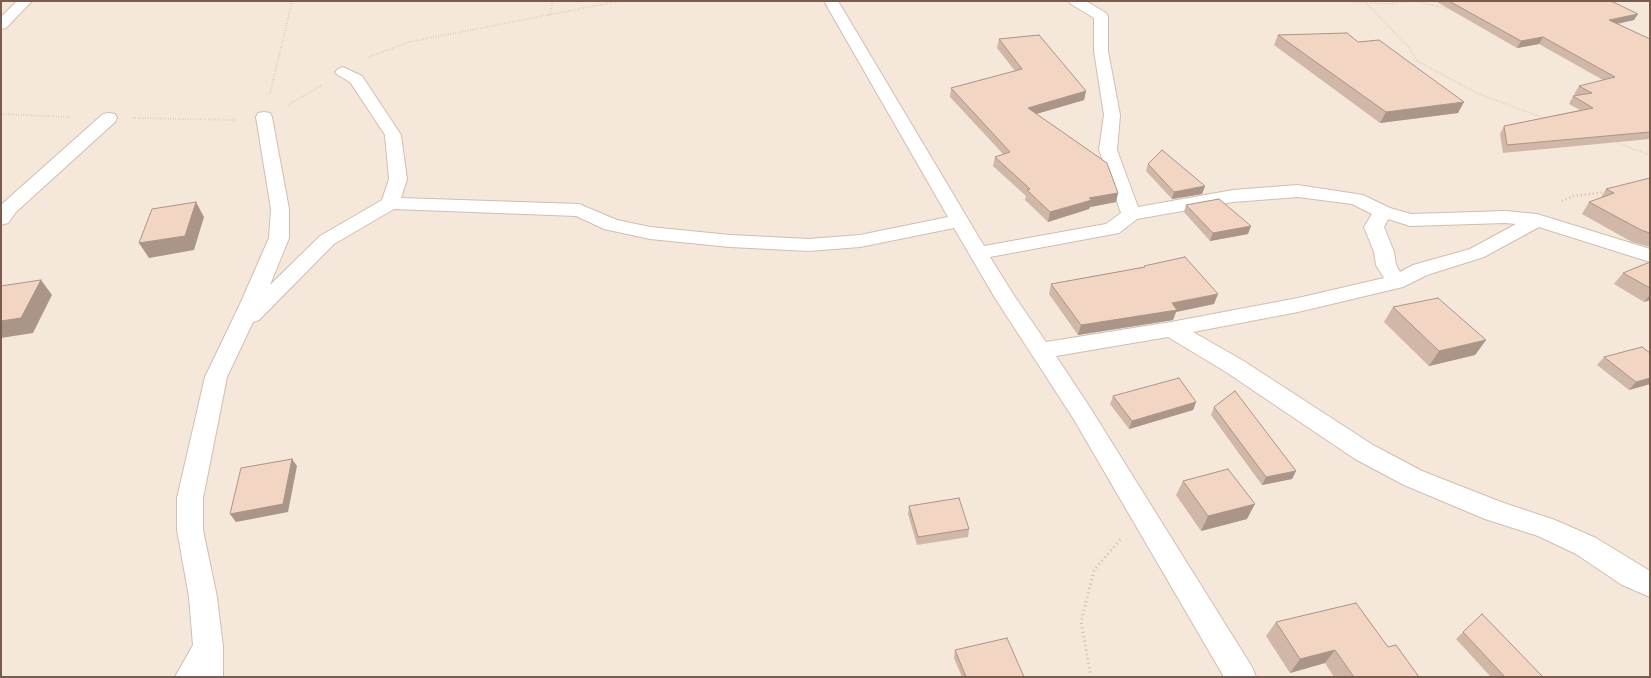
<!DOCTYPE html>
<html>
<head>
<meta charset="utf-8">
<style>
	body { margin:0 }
	#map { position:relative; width:1651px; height:678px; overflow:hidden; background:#fdf6ec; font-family:"Exo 2",sans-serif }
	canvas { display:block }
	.frame { position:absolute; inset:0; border:2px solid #7a5c4d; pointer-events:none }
</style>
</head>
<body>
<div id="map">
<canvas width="1651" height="678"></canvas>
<div class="frame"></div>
</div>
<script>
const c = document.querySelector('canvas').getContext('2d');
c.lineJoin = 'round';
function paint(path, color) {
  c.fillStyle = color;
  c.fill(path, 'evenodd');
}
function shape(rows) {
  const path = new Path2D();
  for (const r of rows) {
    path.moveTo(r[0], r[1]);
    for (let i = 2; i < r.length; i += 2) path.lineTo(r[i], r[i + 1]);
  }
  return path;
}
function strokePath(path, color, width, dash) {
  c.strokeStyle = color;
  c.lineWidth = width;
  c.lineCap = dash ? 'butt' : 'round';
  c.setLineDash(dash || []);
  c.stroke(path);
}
paint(shape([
	[1,1,1650,1,1650,677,1,677]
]), '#f5e8da');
const minor = shape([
	[824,1,838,1,984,246,1106,224,1121,213,1099,150,1104,115,1094,51,1094,18,1071,4,1069,1,1086,1,1106,13,1108,16,1108,51,1120,115,1117,150,1138,207,1233,190,1298,185,1363,195,1390,208,1411,214,1505,211,1537,214,1650,249,1650,262,1539,227,1484,257,1427,275,1403,287,1298,312,1193,332,1242,360,1373,445,1422,471,1501,502,1555,520,1596,538,1650,571,1650,597,1622,585,1576,554,1538,536,1485,519,1404,485,1355,459,1226,372,1168,337,1056,356,1089,406,1252,667,1256,677,1224,677,1073,418,995,298,954,228,860,247,809,251,730,247,650,239,604,229,576,216,394,209,334,244,259,320,253,322,227,377,203,498,203,530,217,597,223,647,223,677,175,677,193,645,189,597,177,530,177,498,205,377,240,304,269,238,271,209,256,117,258,113,264,112,270,113,272,117,289,209,289,238,270,285,320,236,382,200,389,179,385,135,350,82,338,75,335,72,338,69,343,67,362,76,401,135,407,179,401,198,579,204,617,220,650,227,730,235,809,239,860,235,948,217,824,1],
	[1298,197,1352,204,1372,214,1364,227,1374,252,1376,265,1384,278,1298,298,1171,322,1046,342,1013,294,990,257,1119,233,1137,219,1233,202,1298,197],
	[1388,219,1410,226,1505,223,1516,224,1470,249,1413,265,1400,272,1396,265,1394,252,1384,227,1388,219],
	[109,113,115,114,117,118,115,122,16,212,8,223,1,225,1,206,2,204,103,114,109,113]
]);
const tertiary = shape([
	[17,1,32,1,6,28,1,29,1,17,17,1]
]);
strokePath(minor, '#d1beb0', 2);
strokePath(tertiary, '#d1beb0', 2);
strokePath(shape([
	[1350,1,1387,4,1413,1],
	[1413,1,1454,10],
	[1365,2,1407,45,1417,61,1479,94,1547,119],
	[549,16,553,1],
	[369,57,409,42,620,1],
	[270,94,292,1],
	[288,105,322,85],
	[1,114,70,117],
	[133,118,236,120],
	[1612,141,1650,155]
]), '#d9b8a5', 2, [0.5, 2]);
strokePath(shape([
	[1562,201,1573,196,1608,192]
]), '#d9b8a5', 2.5, [1, 3]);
strokePath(shape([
	[1091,677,1081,622,1094,570,1121,539]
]), '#d9b8a5', 3, [1, 3.5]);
paint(minor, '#fff');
paint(tertiary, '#fff');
paint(shape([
	[1438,1,1611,1,1634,20,1618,24,1650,39,1650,139,1503,153,1500,134,1504,126,1580,110,1569,104,1573,96,1578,96,1574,94,1579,86,1603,80,1539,44,1517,48,1437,2],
	[1278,35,1358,42,1458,113,1380,123,1274,45],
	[999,39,1086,91,1084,100,1036,114,1118,193,1116,202,1090,207,1089,209,1048,222,1025,200,1026,196,993,166,995,157,1003,154,950,97,951,88,1015,71,997,48],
	[1148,164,1205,186,1202,194,1172,199,1146,171],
	[1650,178,1650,247,1632,242,1582,214,1589,202,1600,199,1606,189],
	[1186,205,1248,234,1210,241,1184,212],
	[1650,262,1650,300,1644,302,1614,284,1623,273],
	[1144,266,1214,304,1176,312,1173,320,1078,335,1049,294,1051,284,1144,267],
	[1393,307,1486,340,1475,355,1429,366,1384,322],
	[1650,353,1650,384,1629,390,1597,365,1604,357],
	[1113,396,1196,402,1193,410,1129,429,1110,404],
	[1214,407,1296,471,1292,479,1262,485,1211,415],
	[1183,481,1247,519,1201,531,1176,495],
	[909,506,969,529,968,537,917,545,908,514],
	[1276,622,1388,647,1419,677,1334,677,1325,663,1290,673,1266,636],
	[1463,632,1543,677,1491,677,1456,639],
	[955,650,1024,677,962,677,954,658]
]), '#d1b7a8');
paint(shape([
	[1638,14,1634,20,1605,26,1609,20],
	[1543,37,1539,44,1517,48,1521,41],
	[1086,91,1084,100,1026,117,1028,108],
	[1464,102,1458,113,1380,123,1386,112],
	[1205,186,1202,194,1172,199,1174,192],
	[1118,193,1116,202,1090,207,1089,209,1048,222,1050,212,1089,198],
	[196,202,204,217,194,250,149,258,139,243],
	[1251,226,1248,234,1210,241,1213,233],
	[41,280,52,295,33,333,1,338,1,321],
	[1218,294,1214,304,1176,312,1173,320,1078,335,1081,325,1172,303],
	[1650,295,1650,300,1644,302],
	[1486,340,1475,355,1429,366,1439,351],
	[1650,378,1650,384,1629,390,1636,382],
	[1196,402,1193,410,1129,429,1132,421],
	[292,459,297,466,288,512,236,522,230,514],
	[1296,471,1292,479,1262,485,1266,477],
	[1255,504,1247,519,1201,531,1208,516],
	[1335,650,1325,663,1290,673,1300,659]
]), '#aa9588');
const building = shape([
	[1449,1,1611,1,1638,14,1609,20,1650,39,1650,132,1507,145,1504,126,1593,108,1573,96,1592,93,1579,86,1615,77,1543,37,1521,41,1449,1],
	[1347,33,1358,42,1379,40,1464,102,1386,112,1278,35,1347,33],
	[1039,35,1086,91,1028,108,1107,163,1118,193,1089,198,1092,200,1050,212,1027,190,1030,189,995,157,1010,152,951,88,1022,69,999,39,1039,35],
	[1162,150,1205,186,1174,192,1148,164,1162,150],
	[1650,178,1650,233,1641,230,1589,202,1614,193,1606,189,1650,178],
	[1219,199,1251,226,1213,233,1186,205,1219,199],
	[196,202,185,236,139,243,152,209,196,202],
	[1185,257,1218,294,1172,303,1177,310,1081,325,1051,284,1145,267,1144,266,1185,257],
	[1650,262,1650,288,1623,273,1650,262],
	[41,280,21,318,1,321,1,286,41,280],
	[1438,298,1486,340,1439,351,1393,307,1438,298],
	[1642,347,1650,353,1650,378,1636,382,1604,357,1642,347],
	[1179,378,1196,402,1132,421,1113,396,1179,378],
	[1235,391,1296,471,1266,477,1214,407,1235,391],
	[292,459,283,504,230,514,241,468,292,459],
	[1228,469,1255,504,1208,516,1183,481,1228,469],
	[959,498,969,529,918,537,909,506,959,498],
	[1356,603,1388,647,1396,645,1419,677,1354,677,1335,650,1300,659,1276,622,1356,603],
	[1482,614,1543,677,1505,677,1463,632,1482,614],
	[1007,638,1024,677,966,677,955,650,1007,638]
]);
paint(building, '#f3d5c3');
strokePath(building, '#aa9588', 1);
</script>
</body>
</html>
